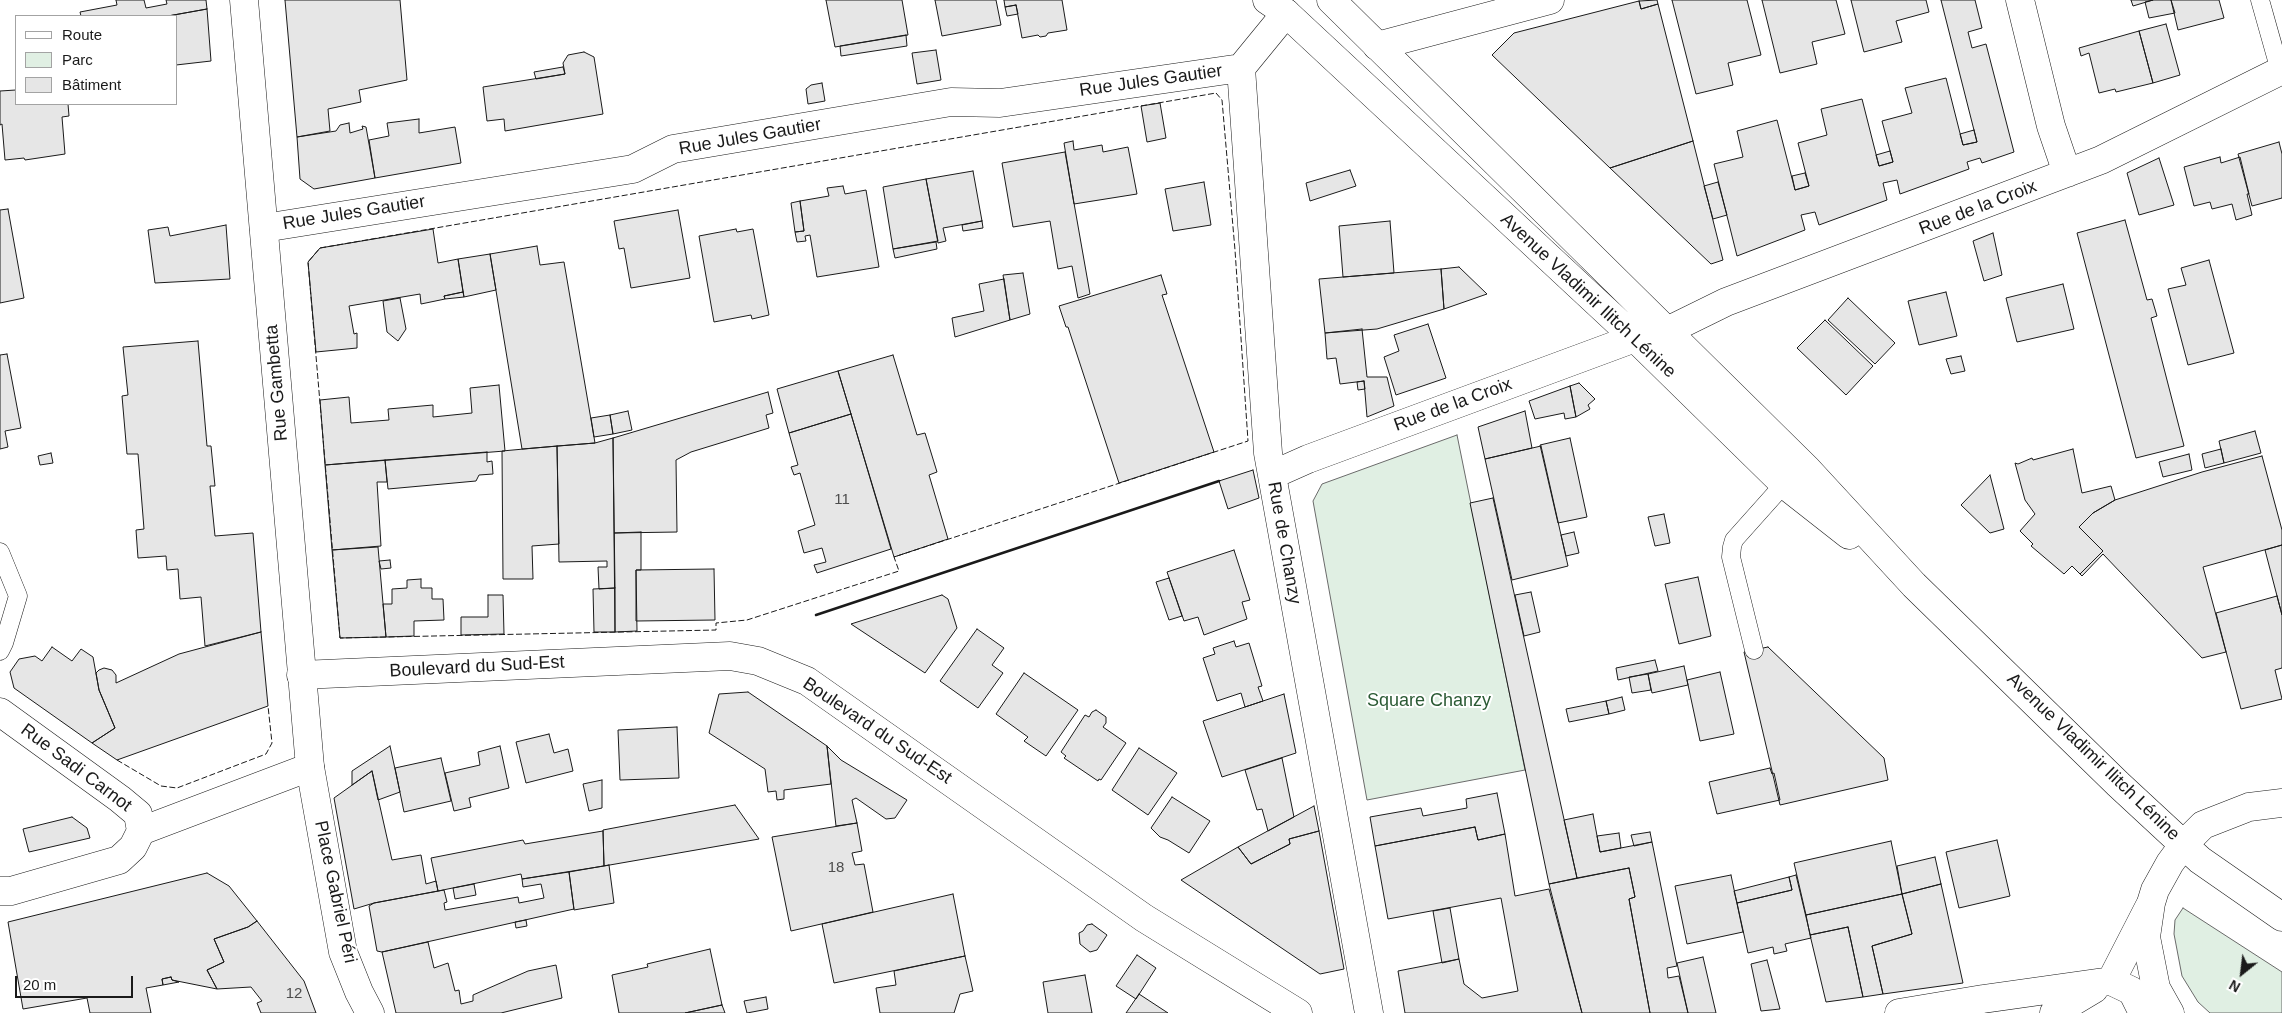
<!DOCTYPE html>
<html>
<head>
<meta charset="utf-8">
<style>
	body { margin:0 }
	#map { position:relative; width:2282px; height:1013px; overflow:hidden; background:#fff; font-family:Helvetica,sans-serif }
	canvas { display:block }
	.legend { position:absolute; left:15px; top:15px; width:162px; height:90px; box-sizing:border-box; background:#fff; border:1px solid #a3a3a3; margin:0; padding:6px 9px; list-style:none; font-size:15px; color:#1a1a1a }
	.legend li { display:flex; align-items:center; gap:10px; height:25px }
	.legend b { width:25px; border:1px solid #a3a3a3 }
	.north { position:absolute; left:2217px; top:948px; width:50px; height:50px; -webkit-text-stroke:4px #fff; paint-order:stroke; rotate:209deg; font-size:14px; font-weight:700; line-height:20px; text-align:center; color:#1a1a1a }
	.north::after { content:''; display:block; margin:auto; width:18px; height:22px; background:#1a1a1a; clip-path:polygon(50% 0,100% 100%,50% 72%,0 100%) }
	.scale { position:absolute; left:15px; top:976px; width:118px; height:22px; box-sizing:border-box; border:2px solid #1a1a1a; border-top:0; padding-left:6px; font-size:15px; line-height:18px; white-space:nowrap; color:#1a1a1a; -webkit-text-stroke:4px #fff; paint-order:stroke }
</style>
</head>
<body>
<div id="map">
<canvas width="2282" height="1013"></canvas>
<ul class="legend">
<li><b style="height:6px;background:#fff"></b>Route</li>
<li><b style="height:14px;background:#e0efe3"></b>Parc</li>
<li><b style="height:14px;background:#e6e6e6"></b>Bâtiment</li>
</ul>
<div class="north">N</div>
<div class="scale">20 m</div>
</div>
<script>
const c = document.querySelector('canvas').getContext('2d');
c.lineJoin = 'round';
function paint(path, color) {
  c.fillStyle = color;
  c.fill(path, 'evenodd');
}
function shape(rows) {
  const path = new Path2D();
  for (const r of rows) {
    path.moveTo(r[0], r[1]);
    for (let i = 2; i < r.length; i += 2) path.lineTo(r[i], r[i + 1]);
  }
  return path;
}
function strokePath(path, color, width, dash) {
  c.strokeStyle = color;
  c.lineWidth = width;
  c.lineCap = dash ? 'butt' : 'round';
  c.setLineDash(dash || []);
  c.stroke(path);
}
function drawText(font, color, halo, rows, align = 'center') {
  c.font = font + ' Helvetica,sans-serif';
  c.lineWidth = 4;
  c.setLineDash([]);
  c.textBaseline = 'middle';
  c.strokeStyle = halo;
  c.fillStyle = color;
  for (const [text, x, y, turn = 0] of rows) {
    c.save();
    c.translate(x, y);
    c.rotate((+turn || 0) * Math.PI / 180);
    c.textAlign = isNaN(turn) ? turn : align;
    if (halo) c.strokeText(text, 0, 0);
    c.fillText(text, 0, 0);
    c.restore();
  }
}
const green = shape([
	[1457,435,1525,770,1367,800,1313,501,1322,484,1457,435],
	[2183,908,2282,972,2282,1013,2210,1013,2198,1002,2182,976,2174,934,2175,920,2183,908]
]);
paint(green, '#e0efe3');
strokePath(green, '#6a6a6a', 1);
const building = shape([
	[116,0,144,0,146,8,167,4,166,0,206,0,207,9,168,16,81,16,80,12,117,5,116,0],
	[285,0,400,0,407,80,359,90,361,102,328,109,330,131,297,137,285,0],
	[826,0,902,0,908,35,835,47,826,0],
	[935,0,996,0,1001,25,942,36,935,0],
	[1004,0,1062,0,1067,30,1048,33,1046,36,1040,37,1038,35,1022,38,1016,5,1005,7,1004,0],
	[1657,0,1658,4,1641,9,1639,1,1657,0],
	[1672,0,1747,0,1761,55,1728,63,1733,85,1696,94,1672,0],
	[1762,0,1836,0,1845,34,1812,42,1817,64,1780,73,1762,0],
	[1851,0,1926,0,1929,12,1896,21,1902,42,1864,52,1851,0],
	[1941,0,1975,0,1982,28,1968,32,1972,48,1986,44,2014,152,1982,163,1980,158,1967,162,1969,169,1900,194,1897,180,1883,183,1887,200,1819,225,1815,212,1801,215,1805,230,1737,256,1714,164,1743,157,1737,131,1777,120,1795,190,1809,186,1798,143,1827,135,1821,109,1862,99,1879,166,1893,162,1882,121,1912,113,1905,88,1946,78,1963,145,1977,142,1941,0],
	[2131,0,2153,0,2133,6,2131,0],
	[2153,0,2171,0,2175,13,2149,18,2145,2,2153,0],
	[2171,0,2219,0,2224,18,2178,30,2171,0],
	[1639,1,1641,9,1658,4,1693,141,1610,168,1492,55,1514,33,1639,1],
	[1016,5,1018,14,1007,16,1005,7,1016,5],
	[207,9,211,61,176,65,176,16,168,16,207,9],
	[2166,24,2180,75,2153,83,2139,31,2166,24],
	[2139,31,2153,83,2116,92,2115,89,2099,93,2089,53,2081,56,2079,48,2139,31],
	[906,35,907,46,841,56,840,46,906,35],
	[936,50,941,80,917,84,912,53,936,50],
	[584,52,594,57,603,114,505,131,504,119,487,121,483,87,565,74,563,63,568,55,584,52],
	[563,67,565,74,536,79,534,72,563,67],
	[822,83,825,101,808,104,806,89,811,85,822,83],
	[16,90,16,104,68,104,69,116,62,117,65,154,25,160,24,158,5,160,2,124,0,125,0,91,16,90],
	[1160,103,1166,138,1147,142,1141,106,1160,103],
	[419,119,419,133,455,127,461,163,375,178,369,140,389,136,387,123,419,119],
	[349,123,350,133,363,129,362,126,366,127,375,178,314,189,300,179,297,137,336,131,340,125,349,123],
	[1974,130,1977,142,1963,145,1960,134,1974,130],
	[1073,141,1074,150,1102,145,1103,152,1128,147,1137,194,1074,204,1064,143,1073,141],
	[1693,141,1723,260,1711,264,1610,168,1693,141],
	[2279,142,2282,154,2282,198,2252,206,2238,154,2279,142],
	[1890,151,1893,162,1879,166,1876,155,1890,151],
	[1065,152,1090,294,1078,298,1072,266,1058,269,1050,221,1013,227,1002,163,1065,152],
	[2220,157,2221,163,2240,157,2249,194,2247,194,2252,215,2236,220,2232,204,2212,209,2210,202,2194,206,2184,167,2220,157],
	[2159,158,2174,205,2139,215,2127,173,2159,158],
	[1350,170,1356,186,1310,201,1306,183,1350,170],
	[973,171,982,221,943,228,946,241,938,243,926,179,973,171],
	[1805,173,1809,186,1795,190,1792,176,1805,173],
	[926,179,938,241,893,249,883,187,926,179],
	[1204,182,1211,225,1173,231,1165,189,1204,182],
	[1718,182,1727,215,1713,219,1704,186,1718,182],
	[843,186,845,194,866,190,879,267,817,277,810,235,805,236,806,241,797,242,795,232,804,231,800,201,829,196,827,188,843,186],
	[800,201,804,231,795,232,791,203,800,201],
	[8,209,24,298,0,303,0,210,8,209],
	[678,210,690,278,631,288,624,248,619,249,614,221,678,210],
	[2125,220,2147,300,2152,299,2157,316,2151,318,2184,446,2136,458,2077,233,2125,220],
	[982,221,983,228,963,231,962,225,982,221],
	[1390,221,1394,273,1343,277,1339,226,1390,221],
	[226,225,230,279,155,283,148,230,168,227,170,236,226,225],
	[433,229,438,263,458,259,463,292,444,296,445,299,421,304,420,294,349,306,354,334,357,333,357,348,316,352,308,262,320,248,433,229],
	[736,229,737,232,753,229,769,315,752,319,751,315,714,322,699,236,736,229],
	[1993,233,2002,275,1984,281,1973,241,1993,233],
	[936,242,937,249,895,258,893,249,936,242],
	[537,246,540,265,564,262,595,443,522,449,490,254,537,246],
	[490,254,496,290,464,297,458,259,490,254],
	[2209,260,2234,353,2188,365,2168,289,2186,285,2181,268,2209,260],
	[1459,267,1487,294,1444,309,1441,269,1459,267],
	[1441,269,1444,309,1377,329,1325,333,1319,279,1441,269],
	[1023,273,1030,314,1010,320,1003,275,1023,273],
	[1161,275,1167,294,1162,295,1214,452,1119,483,1068,327,1066,327,1059,306,1161,275],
	[1004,279,1010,320,955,337,952,318,984,311,979,284,1004,279],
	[2063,284,2074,329,2017,342,2006,298,2063,284],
	[463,292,464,297,445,299,444,296,463,292],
	[1946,292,1957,336,1919,345,1908,301,1946,292],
	[400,298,406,329,398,341,387,332,383,301,400,298],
	[1848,298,1895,343,1875,364,1828,320,1848,298],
	[1825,320,1873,366,1846,395,1797,348,1825,320],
	[1428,324,1446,378,1396,395,1384,357,1399,351,1394,335,1428,324],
	[1362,329,1367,377,1387,377,1394,406,1367,417,1364,381,1340,384,1336,358,1327,359,1325,333,1362,329],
	[198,341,207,446,211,446,215,486,210,486,215,536,253,533,261,632,205,646,201,597,180,599,178,569,167,570,166,556,138,558,136,530,144,529,138,454,127,454,122,396,128,395,123,347,198,341],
	[7,354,21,428,5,431,8,447,0,449,0,355,7,354],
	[893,355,917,435,925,433,937,472,929,475,948,539,894,557,838,371,893,355],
	[1961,356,1965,371,1951,374,1946,359,1961,356],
	[838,371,851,414,789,433,777,389,838,371],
	[1364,381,1365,389,1358,390,1357,382,1364,381],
	[1579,383,1595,399,1588,405,1590,409,1576,417,1570,386,1579,383],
	[499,385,505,451,325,465,320,400,349,397,351,423,389,420,388,409,433,405,433,417,472,413,470,388,499,385],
	[1570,386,1576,417,1565,419,1564,413,1535,419,1529,401,1570,386],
	[768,392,773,413,766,415,769,428,691,452,676,460,677,532,614,533,613,438,768,392],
	[628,411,632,430,613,434,610,415,628,411],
	[1525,411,1532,448,1485,459,1478,427,1525,411],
	[851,414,891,549,817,573,814,565,826,562,822,548,804,553,798,531,815,525,800,473,794,475,791,467,798,465,789,433,851,414],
	[610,415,613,434,594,437,591,418,610,415],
	[2255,431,2261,453,2224,463,2219,441,2255,431],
	[613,438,615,588,599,589,598,567,607,567,607,561,559,562,557,446,595,443,613,438],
	[1570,438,1587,517,1558,523,1540,445,1570,438],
	[557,446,559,544,532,546,533,579,503,579,502,451,557,446],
	[1541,446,1568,566,1512,580,1485,459,1541,446],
	[2073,449,2082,493,2111,486,2115,500,2093,513,2079,527,2103,551,2080,574,2072,566,2064,574,2031,546,2033,544,2020,531,2035,514,2025,500,2015,463,2018,464,2032,458,2033,460,2073,449],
	[2221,449,2224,463,2205,468,2202,454,2221,449],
	[487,452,487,462,492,461,493,474,479,475,476,481,388,489,385,460,487,452],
	[51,453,53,463,40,465,38,456,51,453],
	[2189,454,2192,470,2163,477,2159,462,2189,454],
	[2262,456,2282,530,2282,545,2203,567,2226,652,2202,658,2103,554,2082,576,2080,574,2103,551,2079,527,2093,513,2115,500,2202,472,2262,456],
	[385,460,387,482,377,482,381,546,332,550,325,465,385,460],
	[1253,470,1259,498,1228,509,1219,481,1253,470],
	[1990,475,2004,529,1990,533,1961,505,1990,475],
	[1493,498,1577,878,1549,884,1470,503,1493,498],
	[1664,514,1670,543,1655,546,1648,517,1664,514],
	[641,532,641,570,636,570,637,631,615,632,614,533,641,532],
	[1574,532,1579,553,1566,556,1561,535,1574,532],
	[2282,545,2282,615,2265,550,2282,545],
	[378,547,386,637,340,638,332,550,378,547],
	[1234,550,1250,600,1242,602,1247,619,1204,635,1198,617,1184,621,1167,572,1234,550],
	[390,560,391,568,381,569,379,561,390,560],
	[714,569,715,620,636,621,636,570,714,569],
	[1698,577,1711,636,1679,644,1665,584,1698,577],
	[1169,578,1182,616,1169,620,1156,582,1169,578],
	[421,579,421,588,432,588,432,599,443,599,444,620,414,621,414,636,386,637,383,604,392,604,392,589,407,588,407,580,421,579],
	[615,588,615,632,594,632,593,589,615,588],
	[1531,592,1540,632,1524,636,1515,595,1531,592],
	[488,595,503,595,504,634,461,635,461,617,488,617,488,595],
	[942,595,948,599,957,628,925,673,851,624,942,595],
	[2277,596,2282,615,2282,668,2275,670,2282,699,2241,709,2216,613,2277,596],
	[977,629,1004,648,992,665,1003,673,978,708,940,681,977,629],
	[261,632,268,706,117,760,92,743,115,728,99,690,96,673,99,670,104,668,112,670,116,675,116,683,179,654,261,632],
	[1234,641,1236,647,1249,643,1262,686,1258,687,1263,701,1245,707,1241,693,1217,701,1203,658,1215,654,1213,648,1234,641],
	[52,647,72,661,81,649,93,657,99,690,115,728,92,743,14,688,10,672,19,659,35,656,42,661,52,647],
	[1768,647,1884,758,1888,780,1780,805,1744,652,1768,647],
	[1655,660,1658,671,1618,680,1616,668,1655,660],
	[1684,666,1688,685,1652,693,1648,674,1684,666],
	[1720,672,1734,734,1700,741,1687,680,1720,672],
	[1024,673,1078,710,1046,756,1024,741,1028,737,996,714,1024,673],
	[1648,674,1651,690,1632,693,1629,677,1648,674],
	[748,692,827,746,831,784,784,790,784,799,777,800,776,791,768,792,765,769,709,733,719,694,748,692],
	[1284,694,1296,753,1222,777,1203,721,1284,694],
	[1622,697,1625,710,1609,714,1606,701,1622,697],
	[1606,701,1609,714,1569,722,1566,709,1606,701],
	[1096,710,1106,717,1106,723,1103,727,1126,743,1101,780,1099,779,1098,781,1064,758,1066,756,1061,752,1085,715,1089,717,1092,712,1096,710],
	[677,727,679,778,620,780,618,730,677,727],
	[549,734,554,753,568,749,573,771,526,783,516,742,549,734],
	[390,746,400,792,378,800,372,771,352,785,352,771,390,746],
	[500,746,509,788,469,798,471,807,454,811,445,773,480,765,478,752,500,746],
	[827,746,841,760,907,800,895,818,886,819,856,798,852,800,857,823,836,826,827,746],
	[1139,748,1177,773,1148,815,1112,790,1139,748],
	[441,758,451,801,404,812,395,768,441,758],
	[1282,758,1294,817,1268,831,1262,809,1257,810,1245,770,1282,758],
	[1770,768,1772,774,1774,773,1780,800,1717,814,1709,782,1770,768],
	[372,771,392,860,421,855,426,884,436,881,438,891,374,903,354,909,334,798,372,771],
	[602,780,602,808,589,811,583,784,602,780],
	[1497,793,1505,834,1478,840,1475,827,1375,846,1370,817,1421,808,1423,816,1467,808,1466,799,1497,793],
	[1172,797,1210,821,1189,853,1168,840,1160,837,1151,828,1172,797],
	[735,805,759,839,604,866,603,830,735,805],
	[1314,806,1319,831,1289,839,1290,844,1251,864,1238,847,1314,806],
	[1593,814,1600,852,1652,842,1677,966,1667,968,1668,978,1679,976,1688,1013,1650,1013,1629,899,1635,897,1629,868,1577,878,1564,820,1593,814],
	[72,817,87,828,90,838,29,852,23,829,72,817],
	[857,823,862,851,852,853,855,865,864,864,873,912,791,931,772,837,857,823],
	[1475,827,1478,840,1505,834,1515,896,1549,889,1582,1013,1405,1013,1398,971,1459,959,1464,984,1482,998,1518,991,1501,898,1388,919,1375,846,1475,827],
	[603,831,604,866,522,879,521,874,438,891,431,858,523,840,525,844,603,831],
	[1319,831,1344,969,1320,974,1181,880,1238,847,1251,864,1290,844,1289,839,1319,831],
	[1650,832,1652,842,1634,846,1631,835,1650,832],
	[1619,833,1621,848,1600,852,1597,836,1619,833],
	[1997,840,2010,896,1959,908,1946,852,1997,840],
	[1891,841,1902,894,1806,915,1794,863,1891,841],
	[1935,857,1941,884,1902,894,1897,866,1935,857],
	[609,865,614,903,574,910,569,872,609,865],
	[1629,868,1635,897,1629,899,1650,1013,1582,1013,1549,884,1629,868],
	[569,872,574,909,382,952,377,951,369,906,374,903,444,890,447,902,444,903,445,910,518,897,519,903,544,898,541,884,523,887,522,879,569,872],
	[207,873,229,886,257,921,248,927,214,939,224,962,207,970,217,989,172,980,171,977,162,979,163,985,146,988,151,1013,90,1013,87,998,23,1009,8,922,207,873],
	[1731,875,1743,932,1687,944,1675,886,1731,875],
	[1796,875,1811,938,1785,944,1787,951,1774,954,1773,947,1748,953,1737,903,1792,890,1789,877,1796,875],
	[1789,877,1792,890,1737,903,1734,891,1789,877],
	[474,884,476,895,455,899,453,888,474,884],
	[1941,884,1963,983,1883,994,1872,946,1912,934,1902,894,1941,884],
	[953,894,965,956,834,983,822,924,953,894],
	[1902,894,1912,934,1872,946,1883,994,1863,997,1848,927,1810,935,1806,915,1902,894],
	[1450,908,1459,959,1442,963,1433,911,1450,908],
	[526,920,527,926,516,928,515,922,526,920],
	[257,921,304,981,316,1013,261,1013,257,1003,262,1001,251,987,217,989,207,970,224,962,214,939,248,927,257,921],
	[1092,924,1107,935,1097,950,1090,952,1080,944,1079,933,1083,931,1087,925,1092,924],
	[1848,927,1863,997,1826,1002,1810,935,1848,927],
	[428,942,434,968,448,963,455,991,459,990,461,1004,473,1001,473,995,528,971,556,965,562,998,501,1013,396,1013,382,952,428,942],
	[710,949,722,1005,685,1013,619,1013,612,975,648,967,647,964,710,949],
	[1137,955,1156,968,1136,999,1116,986,1137,955],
	[965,956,973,991,960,994,954,1013,880,1013,876,988,896,985,894,971,965,956],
	[1703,957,1716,1013,1688,1013,1677,963,1703,957],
	[1767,960,1780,1009,1761,1011,1751,964,1767,960],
	[1085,975,1092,1013,1048,1013,1043,982,1085,975],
	[171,977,172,980,179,982,163,985,162,979,171,977],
	[1139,994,1168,1013,1126,1013,1139,994],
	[766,997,768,1009,747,1013,744,1001,766,997],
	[722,1005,725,1013,685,1013,722,1005]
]);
paint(building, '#e6e6e6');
strokePath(building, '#1a1a1a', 1);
const lane = shape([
	[2260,0,2280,71],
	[0,552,18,596,4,643,0,651],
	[1754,650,1731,557,1732,547,1734,540,1784,484]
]);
const street = shape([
	[2020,0,2051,126,2067,173],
	[1377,46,1550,0],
	[1241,68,1268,453,1369,1013],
	[1241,68,1286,13],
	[264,228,633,169,673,149,951,102,1000,103,1241,68],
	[1667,331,1726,302,2101,160,2282,70],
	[1272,475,1308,459,1635,338],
	[301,675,730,656,758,661,807,681,1144,918,1298,1013],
	[0,712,120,799,138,814,141,831],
	[0,891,11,891,119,860,133,847,141,831,310,767],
	[2111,981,2149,907],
	[2111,981,2132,991,2143,1013],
	[1899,1013,1983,999,2111,981],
	[2054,1013,2094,989]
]);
const secondary = shape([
	[244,0,310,767,343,952,359,992,370,1013]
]);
const primary = shape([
	[1267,0,1286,13,1635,338,1784,484,1849,535],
	[1331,0,1807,469,1914,585,2118,784,2200,860,2282,917],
	[2170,1013,2156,988,2146,937,2151,903,2155,890,2170,863,2184,844,2203,825,2249,807,2282,803]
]);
strokePath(lane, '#1a1a1a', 19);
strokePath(street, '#1a1a1a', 29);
strokePath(secondary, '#1a1a1a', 29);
strokePath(primary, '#1a1a1a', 29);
strokePath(lane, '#fff', 18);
strokePath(street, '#fff', 28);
strokePath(secondary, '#fff', 28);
strokePath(primary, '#fff', 28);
strokePath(shape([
	[1216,93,1222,100,1235,250,1248,441,894,557,899,571,747,620,716,623,716,630,340,638,308,262,320,248,1216,93],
	[117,760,161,786,177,788,266,754,272,743,268,706]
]), '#1a1a1a', 1, [6, 2.5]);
strokePath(shape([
	[816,615,1219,481]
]), '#1a1a1a', 2.5);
drawText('15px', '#4d4d4d', null, [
	["11",842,500],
	["18",836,868],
	["12",294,994]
]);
drawText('18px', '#1a1a1a', '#fff', [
	["Rue Jules Gautier",1151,81,-8],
	["Rue Jules Gautier",750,137,-10],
	["Rue de la Croix",1978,208,-21],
	["Rue Jules Gautier",354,213,-9],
	["Avenue Vladimir Ilitch Lénine",1588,296,43],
	["Rue Gambetta",277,383,-95],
	["Rue de la Croix",1453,405,-20],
	["Rue de Chanzy",1284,543,80],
	["Boulevard du Sud-Est",477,667,-3],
	["Boulevard du Sud-Est",877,731,34],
	["Avenue Vladimir Ilitch Lénine",2093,757,44],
	["Rue Sadi Carnot",76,768,37],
	["Place Gabriel Péri",335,892,78]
]);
drawText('18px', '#2b5a34', '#fff', [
	["Square Chanzy",1429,701]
]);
</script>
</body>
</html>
